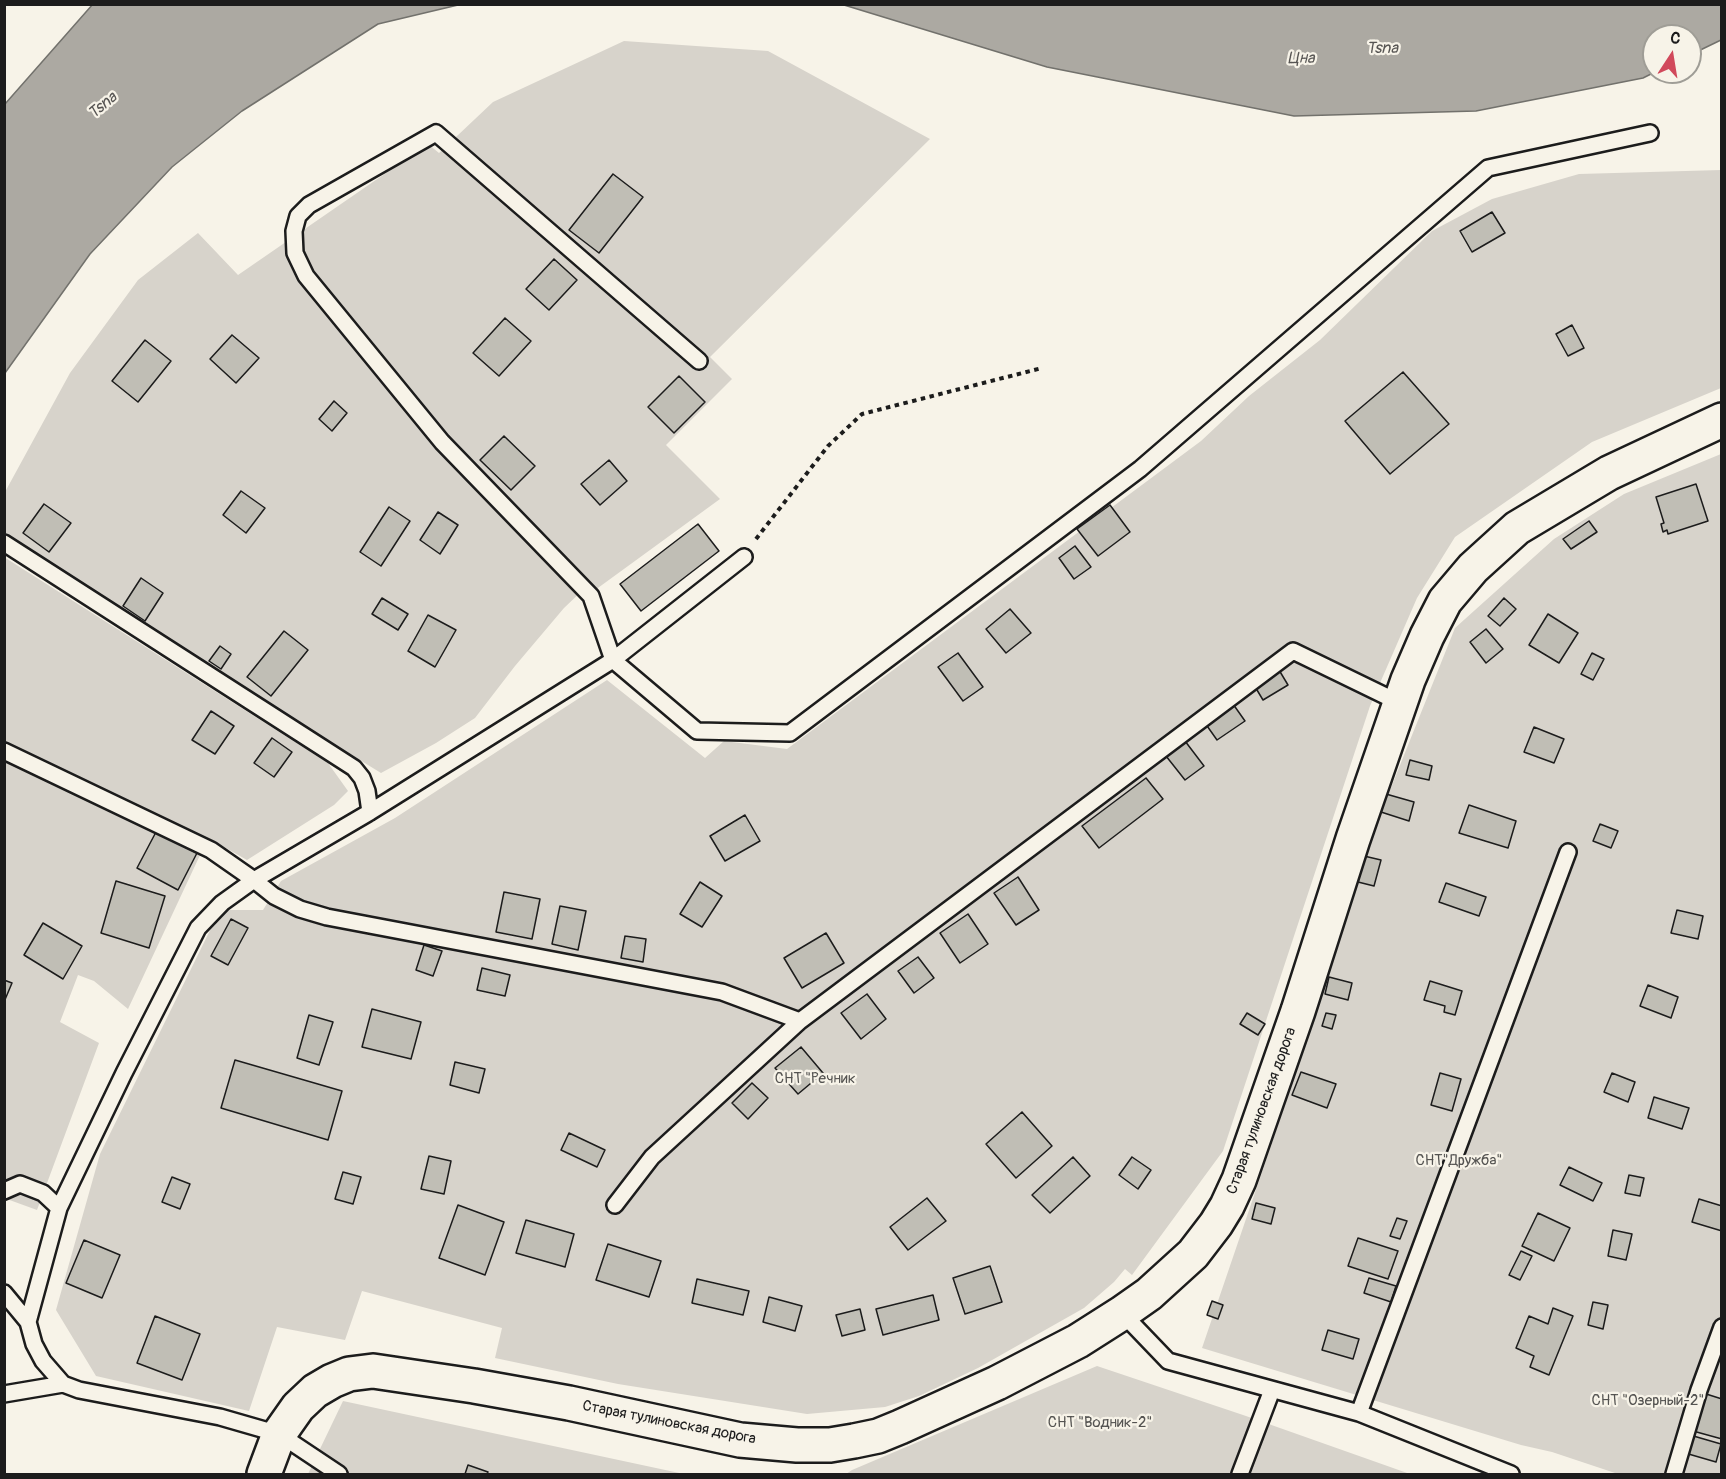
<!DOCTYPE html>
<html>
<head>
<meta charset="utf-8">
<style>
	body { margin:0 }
	#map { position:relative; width:1726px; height:1479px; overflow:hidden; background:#f7f3e8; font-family:Pangolin,sans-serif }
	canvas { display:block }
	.frame { position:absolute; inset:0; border:6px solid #1c1c1c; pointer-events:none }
	.north { position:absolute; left:1642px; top:24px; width:60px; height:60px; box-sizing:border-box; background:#f7f3e8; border:2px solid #9f9d96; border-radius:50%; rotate:12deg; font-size:16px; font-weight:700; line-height:24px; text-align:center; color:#1c1c1c }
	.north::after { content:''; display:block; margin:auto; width:21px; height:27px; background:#d1495b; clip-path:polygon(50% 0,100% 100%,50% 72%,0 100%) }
</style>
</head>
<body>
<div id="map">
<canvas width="1726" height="1479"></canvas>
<div class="frame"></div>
<div class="north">С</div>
</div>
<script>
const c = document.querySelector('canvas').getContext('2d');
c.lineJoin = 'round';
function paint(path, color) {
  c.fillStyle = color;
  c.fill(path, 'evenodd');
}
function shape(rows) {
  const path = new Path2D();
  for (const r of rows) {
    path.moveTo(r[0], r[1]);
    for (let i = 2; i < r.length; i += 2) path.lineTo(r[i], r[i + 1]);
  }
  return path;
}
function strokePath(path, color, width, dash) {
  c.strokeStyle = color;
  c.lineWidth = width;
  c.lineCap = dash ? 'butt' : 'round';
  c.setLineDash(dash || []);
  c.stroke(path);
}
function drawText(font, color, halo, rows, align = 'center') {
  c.font = font + ' Pangolin,sans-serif';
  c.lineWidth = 4.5;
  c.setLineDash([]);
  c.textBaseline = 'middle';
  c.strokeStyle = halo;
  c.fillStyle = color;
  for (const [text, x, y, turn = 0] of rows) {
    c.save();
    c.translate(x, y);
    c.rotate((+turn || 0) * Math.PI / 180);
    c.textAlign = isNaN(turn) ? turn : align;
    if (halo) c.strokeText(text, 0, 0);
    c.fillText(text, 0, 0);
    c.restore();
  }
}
paint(shape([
	[624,41,768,51,930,139,710,357,732,379,666,445,720,499,591,593,586,587,564,608,515,666,475,718,436,743,381,773,184,652,5,534,5,492,70,373,138,280,198,233,238,275,428,144,439,153,493,102],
	[1721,170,1721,388,1592,442,1455,537,1417,598,1370,706,1223,1151,1132,1275,1125,1269,1114,1282,1084,1308,978,1368,919,1396,885,1407,807,1414,618,1384,495,1358,502,1328,362,1291,345,1340,277,1327,249,1411,96,1376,56,1310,100,1154,220,910,263,910,281,881,395,818,607,680,705,758,724,741,787,749,1201,441,1249,396,1320,340,1432,231,1492,199,1579,174],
	[1721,454,1721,1474,1618,1474,1552,1452,1521,1445,1202,1348,1292,1084,1382,810,1455,628,1554,539,1624,494],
	[4,557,328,763,348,791,334,805,247,860,208,838,128,1009,94,981,78,975,60,1022,99,1043,37,1210,4,1198],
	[1097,1366,1246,1416,1410,1474,846,1474,852,1470],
	[343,1401,684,1474,308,1474]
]), '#d7d3cb');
const water = shape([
	[93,4,458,5,378,24,242,111,172,167,90,254,5,373,5,104,93,4],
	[1721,4,1721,40,1690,55,1690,36,1654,36,1655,72,1643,78,1476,111,1294,116,1047,67,844,5,1721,4]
]);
paint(water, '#aca9a2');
strokePath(water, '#72716c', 1.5);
const building = shape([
	[613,174,643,197,599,253,569,230,613,174],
	[1492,212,1505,233,1472,252,1460,231,1492,212],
	[554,259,577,280,549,310,526,289,554,259],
	[505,318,531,341,499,376,473,353,505,318],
	[1572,325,1584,348,1568,356,1556,334,1572,325],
	[232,335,259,358,236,383,210,359,232,335],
	[145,340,171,361,138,402,112,381,145,340],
	[1403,372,1449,424,1390,474,1345,421,1403,372],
	[679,376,705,402,674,433,648,407,679,376],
	[334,401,347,413,332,431,319,419,334,401],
	[504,436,535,466,511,490,480,460,504,436],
	[609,460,627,481,600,505,581,484,609,460],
	[1696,484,1708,521,1668,534,1667,530,1663,532,1661,524,1664,523,1656,497,1696,484],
	[241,491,265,508,246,533,223,515,241,491],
	[44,504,71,523,49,552,23,533,44,504],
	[1110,505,1130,532,1098,556,1077,529,1110,505],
	[389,507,410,521,381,566,360,552,389,507],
	[438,512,458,525,440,554,420,540,438,512],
	[1589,521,1597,532,1571,549,1563,539,1589,521],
	[698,524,719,551,641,611,620,584,698,524],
	[1075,546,1091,567,1074,579,1059,558,1075,546],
	[141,578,163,593,145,621,123,606,141,578],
	[382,598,408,614,398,630,372,614,382,598],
	[1504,598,1516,609,1500,626,1488,616,1504,598],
	[1010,609,1031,633,1006,653,986,629,1010,609],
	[1548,614,1578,633,1559,663,1529,645,1548,614],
	[428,615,456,630,435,667,408,651,428,615],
	[1486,629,1503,649,1486,663,1470,642,1486,629],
	[284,631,308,650,271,696,247,677,284,631],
	[220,646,231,654,221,669,209,661,220,646],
	[958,653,983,687,963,701,938,667,958,653],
	[1592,653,1604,659,1593,680,1581,674,1592,653],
	[1279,670,1288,685,1263,700,1254,685,1279,670],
	[1233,704,1245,721,1217,740,1205,723,1233,704],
	[211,711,234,726,215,754,192,740,211,711],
	[1534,727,1564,739,1554,763,1524,752,1534,727],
	[272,738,292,752,274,777,254,763,272,738],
	[1185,741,1204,766,1185,780,1166,756,1185,741],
	[1410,760,1432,766,1429,780,1406,775,1410,760],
	[1146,778,1163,799,1099,848,1082,826,1146,778],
	[1386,794,1414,802,1409,821,1381,812,1386,794],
	[1469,805,1516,821,1508,848,1459,833,1469,805],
	[745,815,760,841,725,861,710,836,745,815],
	[1600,824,1618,831,1611,848,1593,841,1600,824],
	[156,832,197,853,178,890,137,868,156,832],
	[1364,856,1381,860,1374,886,1358,882,1364,856],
	[1018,877,1039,910,1016,925,994,893,1018,877],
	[116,881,165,896,149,948,101,933,116,881],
	[700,882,722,896,702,927,680,914,700,882],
	[1446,883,1486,897,1479,916,1439,902,1446,883],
	[504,892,540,899,532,939,496,932,504,892],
	[560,906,586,911,578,950,552,944,560,906],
	[1677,910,1703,916,1698,939,1671,933,1677,910],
	[968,914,988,944,960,963,940,933,968,914],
	[231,919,248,928,228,965,211,956,231,919],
	[43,923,82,946,63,979,24,955,43,923],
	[826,933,844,963,802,988,784,958,826,933],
	[625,936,646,939,643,962,621,958,625,936],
	[424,945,442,951,433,976,416,970,424,945],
	[918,957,934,978,914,993,898,971,918,957],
	[482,968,510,975,505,996,477,990,482,968],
	[1329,977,1352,983,1348,1000,1325,994,1329,977],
	[4,980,12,983,4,1002,4,980],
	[1430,981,1462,991,1455,1015,1444,1012,1445,1006,1424,1000,1430,981],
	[1648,985,1678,997,1671,1018,1640,1006,1648,985],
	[867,994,886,1019,861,1039,841,1013,867,994],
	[372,1009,421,1022,411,1059,362,1047,372,1009],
	[1247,1013,1265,1024,1258,1035,1240,1024,1247,1013],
	[1326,1013,1336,1015,1332,1029,1322,1026,1326,1013],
	[309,1015,333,1022,319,1065,297,1058,309,1015],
	[801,1047,823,1073,798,1094,775,1068,801,1047],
	[235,1060,342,1091,328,1140,221,1108,235,1060],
	[455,1062,485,1069,479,1093,450,1085,455,1062],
	[1301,1072,1336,1084,1327,1108,1292,1095,1301,1072],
	[1440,1073,1461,1079,1452,1111,1431,1105,1440,1073],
	[1612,1073,1635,1082,1628,1102,1604,1092,1612,1073],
	[752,1083,768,1098,748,1119,732,1103,752,1083],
	[1654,1097,1689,1108,1682,1129,1648,1118,1654,1097],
	[1022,1112,1052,1146,1016,1178,986,1144,1022,1112],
	[569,1133,605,1150,597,1167,561,1150,569,1133],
	[429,1156,451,1161,444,1194,421,1189,429,1156],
	[1073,1157,1090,1176,1050,1213,1032,1195,1073,1157],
	[1132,1157,1151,1170,1138,1189,1119,1175,1132,1157],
	[1569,1167,1602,1183,1593,1201,1560,1185,1569,1167],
	[343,1172,361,1177,353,1204,335,1199,343,1172],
	[1629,1175,1644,1178,1640,1196,1625,1193,1629,1175],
	[172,1177,190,1184,180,1209,162,1202,172,1177],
	[927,1198,946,1221,908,1250,890,1227,927,1198],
	[1699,1199,1722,1206,1722,1231,1692,1222,1699,1199],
	[1256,1203,1275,1208,1271,1224,1252,1219,1256,1203],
	[458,1205,504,1222,485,1275,439,1258,458,1205],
	[1538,1213,1570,1228,1554,1261,1522,1246,1538,1213],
	[1397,1218,1407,1221,1400,1239,1390,1236,1397,1218],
	[526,1220,574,1234,565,1267,516,1253,526,1220],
	[1613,1230,1632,1234,1626,1260,1608,1256,1613,1230],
	[1358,1238,1398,1251,1388,1279,1348,1266,1358,1238],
	[84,1240,120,1255,102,1298,66,1283,84,1240],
	[608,1244,661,1261,649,1297,596,1280,608,1244],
	[1521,1251,1532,1256,1520,1280,1509,1275,1521,1251],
	[990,1266,1002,1302,965,1314,953,1278,990,1266],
	[1369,1278,1396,1286,1391,1302,1364,1293,1369,1278],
	[697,1279,749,1291,743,1315,692,1303,697,1279],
	[933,1295,939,1320,883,1335,876,1309,933,1295],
	[769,1297,802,1306,795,1331,763,1322,769,1297],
	[1212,1301,1223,1305,1218,1319,1207,1315,1212,1301],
	[1593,1302,1608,1305,1603,1329,1588,1325,1593,1302],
	[1553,1308,1573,1316,1549,1375,1530,1367,1534,1356,1516,1348,1529,1316,1548,1324,1553,1308],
	[860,1309,865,1330,842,1336,836,1315,860,1309],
	[155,1316,200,1334,182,1380,137,1363,155,1316],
	[1328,1330,1359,1339,1353,1359,1322,1350,1328,1330],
	[1703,1393,1722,1399,1722,1439,1693,1431,1703,1393],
	[1690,1435,1721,1444,1716,1462,1685,1453,1690,1435],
	[468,1465,488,1472,487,1474,465,1474,468,1465]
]);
paint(building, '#c0beb5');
strokePath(building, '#1c1c1c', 1.5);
const lane = shape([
	[699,361,436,133,309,205,298,216,294,231,295,253,306,276,442,442,591,596,613,660,744,557],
	[4,543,354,768,362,778,367,791,370,812],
	[4,751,211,850,254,880,274,896,300,909,327,917,722,992,800,1021,1293,651,1400,703],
	[4,1191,20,1184,43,1193,59,1208],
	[615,1205,652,1157,800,1021],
	[4,1293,28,1322],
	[1122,1313,1168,1361,1359,1413,1511,1474],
	[4,1394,63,1384],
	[1359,1413,1568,852],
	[339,1474,279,1434,220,1417,79,1390,63,1384,43,1361,34,1344,28,1322,59,1208,124,1073,198,928,222,903,254,880,370,812,613,660,697,731,790,733,1140,469,1488,168,1650,133],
	[1240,1474,1272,1390],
	[1674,1474,1699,1390,1722,1327]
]);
const secondary = shape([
	[264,1474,279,1434,298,1407,315,1391,332,1381,349,1374,373,1371,474,1386,569,1403,740,1440,797,1445,830,1445,854,1441,878,1436,900,1427,997,1383,1078,1341,1122,1313,1149,1294,1193,1254,1216,1224,1227,1206,1239,1180,1298,1011,1353,839,1408,680,1427,636,1445,601,1473,568,1517,528,1609,473,1722,420]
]);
strokePath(lane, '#1c1c1c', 20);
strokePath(secondary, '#1c1c1c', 38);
strokePath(shape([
	[756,539,828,446,862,414,1042,368]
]), '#1c1c1c', 4, [4.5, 4.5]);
strokePath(lane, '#f7f3e8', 15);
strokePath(secondary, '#f7f3e8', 33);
drawText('15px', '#545351', '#f7f3e8', [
	["СНТ \"Речник",815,1079],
	["СНТ\"Дружба\"",1459,1161],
	["СНТ \"Озерный-2\"",1648,1401],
	["СНТ \"Водник-2\"",1100,1423]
]);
drawText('15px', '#1c1c1c', '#f7f3e8', [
	["Старая тулиновская дорога",1262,1111,-70],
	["Старая тулиновская дорога",669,1423,11]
]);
drawText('italic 16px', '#565452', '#f7f3e8', [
	["Tsna",1382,49],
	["Цна",1301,59],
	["Tsna",103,106,-40]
]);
</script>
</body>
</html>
